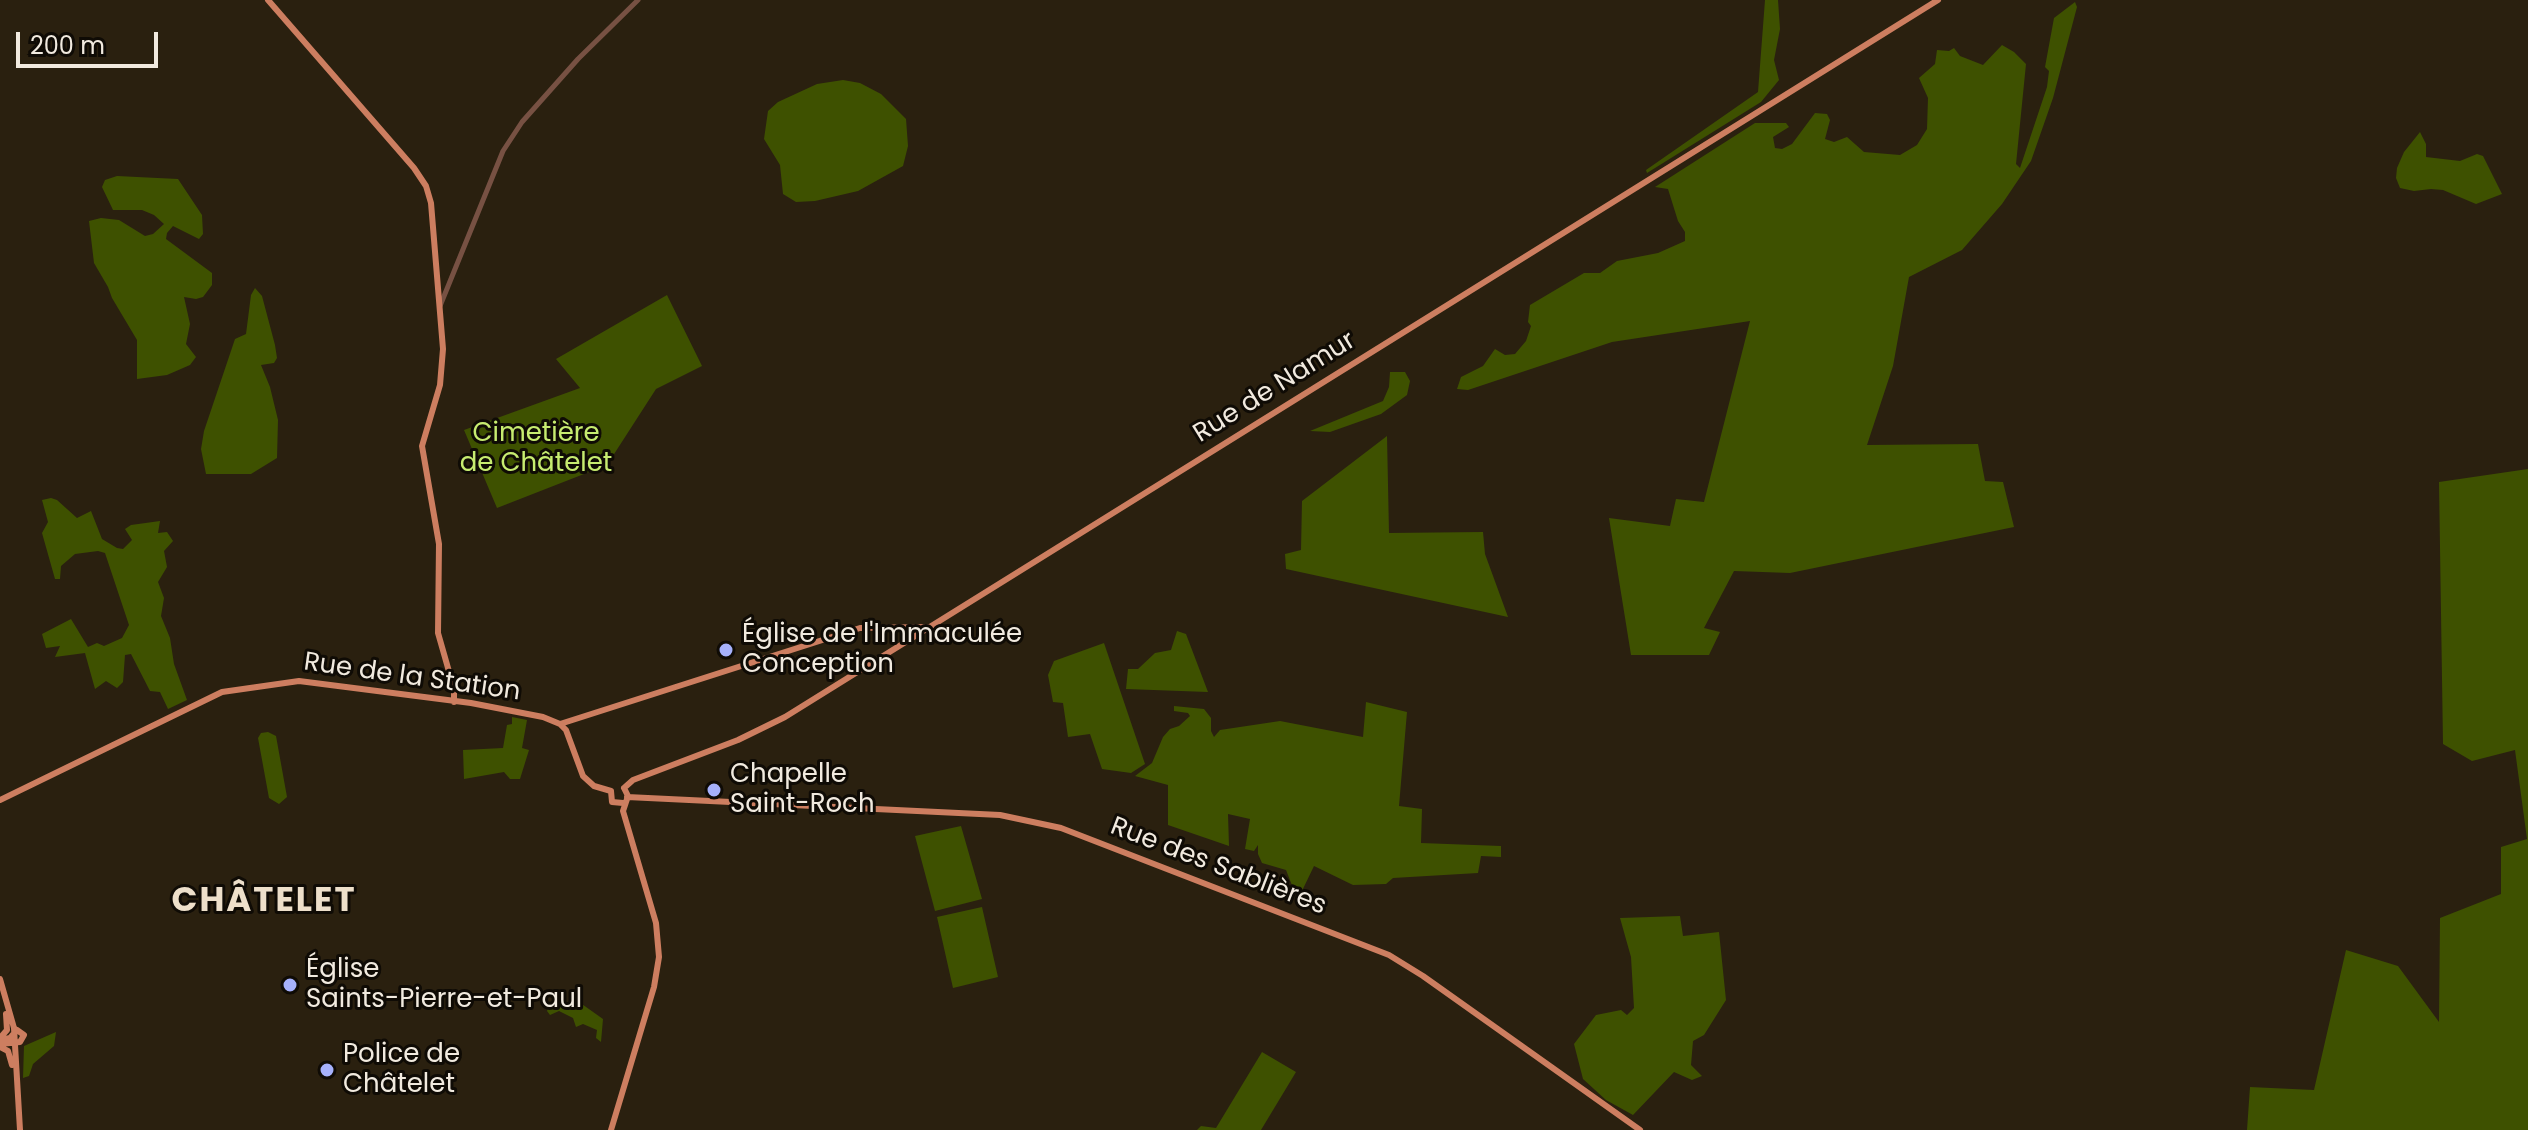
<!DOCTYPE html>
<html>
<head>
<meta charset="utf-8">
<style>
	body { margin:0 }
	#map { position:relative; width:2528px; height:1130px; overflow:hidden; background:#2a200f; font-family:Poppins,sans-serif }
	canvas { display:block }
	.scale { position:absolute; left:16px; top:32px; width:142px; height:36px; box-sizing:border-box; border:4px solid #f1eadf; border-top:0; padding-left:10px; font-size:24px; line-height:28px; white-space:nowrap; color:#f1eadf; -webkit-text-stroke:6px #0f0b05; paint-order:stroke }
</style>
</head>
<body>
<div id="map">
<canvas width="2528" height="1130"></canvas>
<div class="scale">200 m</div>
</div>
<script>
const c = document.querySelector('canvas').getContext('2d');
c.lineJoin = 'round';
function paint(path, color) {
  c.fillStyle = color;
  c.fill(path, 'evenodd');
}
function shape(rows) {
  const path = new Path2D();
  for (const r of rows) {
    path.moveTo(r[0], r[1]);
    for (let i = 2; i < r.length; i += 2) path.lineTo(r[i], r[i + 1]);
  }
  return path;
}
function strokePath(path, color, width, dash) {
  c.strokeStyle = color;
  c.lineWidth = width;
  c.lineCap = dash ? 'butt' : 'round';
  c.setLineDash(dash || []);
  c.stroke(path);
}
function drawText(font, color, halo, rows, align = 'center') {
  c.font = font + ' Poppins,sans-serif';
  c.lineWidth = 6;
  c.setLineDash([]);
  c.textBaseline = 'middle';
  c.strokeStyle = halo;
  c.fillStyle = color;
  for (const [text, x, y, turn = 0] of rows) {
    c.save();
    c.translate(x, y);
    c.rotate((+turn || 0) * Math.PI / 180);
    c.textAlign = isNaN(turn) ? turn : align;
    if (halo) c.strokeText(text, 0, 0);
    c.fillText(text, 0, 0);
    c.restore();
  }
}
paint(shape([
	[1765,0,1778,0,1780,29,1774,60,1779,80,1761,102,1647,173,1646,170,1758,92],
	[2075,2,2077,7,2053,98,2031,161,2002,204,1962,250,1909,277,1893,366,1867,445,1978,444,1985,481,2003,482,2014,527,1790,573,1734,571,1704,628,1720,632,1709,655,1631,655,1609,518,1670,526,1676,499,1704,502,1750,321,1612,342,1468,390,1457,389,1461,377,1483,366,1495,349,1505,355,1515,354,1526,341,1531,326,1528,322,1530,305,1584,273,1600,273,1617,261,1658,253,1685,241,1685,232,1678,221,1668,189,1655,187,1755,123,1786,123,1789,127,1773,137,1775,148,1782,149,1792,144,1815,113,1827,114,1830,120,1825,139,1834,142,1847,137,1864,152,1900,155,1917,145,1927,129,1928,98,1919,78,1935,64,1937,50,1949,51,1954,48,1960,56,1983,65,2002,45,2014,52,2026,64,2016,164,2020,168,2047,87,2049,71,2045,67,2054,18],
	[843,80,860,83,881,94,906,119,908,146,903,166,858,191,815,201,796,202,783,194,780,165,764,139,768,111,778,102,817,84],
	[2420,132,2426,144,2426,157,2460,161,2477,154,2483,156,2502,194,2476,204,2443,190,2431,189,2414,191,2400,188,2396,178,2397,168,2404,152],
	[117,176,178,179,202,215,203,234,199,239,173,226,167,233,166,239,212,273,212,285,203,297,196,299,184,297,190,324,186,344,196,357,190,365,167,375,137,379,137,340,112,298,108,287,94,263,89,221,101,218,119,220,145,236,153,234,164,224,154,215,142,210,113,210,102,187,105,180],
	[255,288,262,296,275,345,277,358,274,363,261,365,270,387,278,420,277,458,251,474,206,474,201,449,204,431,235,339,246,334,251,295],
	[667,295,702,366,656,389,607,465,497,508,464,430,580,388,556,359],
	[1390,372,1405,372,1410,381,1407,395,1381,414,1330,432,1310,431,1383,401,1389,387],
	[1387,436,1389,533,1483,532,1485,554,1508,617,1286,569,1285,554,1301,550,1302,501],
	[2528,469,2528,1130,2247,1130,2250,1087,2314,1090,2346,950,2398,966,2439,1022,2440,918,2501,894,2501,847,2527,839,2515,750,2472,761,2443,744,2439,482],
	[51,498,57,500,77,518,91,511,102,539,117,548,123,549,132,540,125,529,131,525,160,521,158,533,167,532,173,541,164,551,167,567,158,582,164,598,161,616,170,638,174,664,187,700,168,709,160,692,150,691,131,654,125,655,123,682,117,688,106,681,95,689,85,653,55,657,60,646,46,648,42,634,71,619,88,647,97,643,104,646,122,638,129,625,105,553,98,551,75,554,61,566,60,579,55,579,42,533,48,522,42,500],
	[1177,631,1186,634,1208,692,1126,689,1128,669,1138,669,1155,653,1171,650],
	[1104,643,1145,764,1131,773,1102,769,1090,734,1068,737,1063,703,1053,702,1048,675,1054,661],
	[1366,702,1407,712,1399,806,1422,809,1421,843,1501,846,1501,857,1481,856,1478,873,1393,878,1386,884,1353,885,1314,866,1301,893,1295,893,1286,870,1262,863,1258,854,1258,845,1254,851,1245,849,1250,819,1228,814,1229,846,1168,825,1168,785,1135,776,1152,763,1163,737,1170,729,1179,726,1190,716,1188,713,1174,711,1174,706,1204,709,1211,718,1211,731,1214,737,1220,730,1280,721,1363,737],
	[512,717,527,720,522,748,529,750,520,779,510,779,504,772,464,779,463,750,503,748,507,725,512,724],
	[268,732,276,736,287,797,279,804,269,798,258,738,261,733],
	[961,826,982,899,935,911,915,836],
	[982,907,998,977,953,988,937,917],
	[1680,916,1683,936,1719,932,1726,1000,1704,1035,1693,1041,1691,1065,1702,1076,1692,1080,1674,1072,1633,1115,1606,1100,1583,1079,1574,1044,1596,1015,1621,1010,1627,1015,1634,1008,1631,957,1620,918],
	[579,1002,603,1019,601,1042,596,1038,597,1030,583,1024,576,1027,573,1018,559,1011,550,1015,547,1011,550,1003],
	[56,1032,54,1046,33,1064,29,1076,23,1078,24,1046],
	[1262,1052,1296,1072,1261,1130,1197,1130,1201,1126,1216,1128]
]), '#3e5100');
strokePath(shape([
	[440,306,503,151,522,122,578,59,638,0]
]), '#775143', 5);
strokePath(shape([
	[268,0,414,168,426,186,431,203,443,349,440,385,422,446,439,544,438,633,454,689,454,702],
	[560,724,860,628,927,627],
	[624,788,633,780,738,740,785,717,1938,0],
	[611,791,612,802,623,803],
	[627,797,1000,815,1061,828,1389,955,1423,976,1640,1130],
	[0,800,222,692,299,681,471,703,543,717,560,724,566,730,583,776,594,786,611,791],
	[0,979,14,1028,20,1130],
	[0,1038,7,1030,6,1014],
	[0,1040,10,1038,17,1030,24,1035,20,1042,0,1044],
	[0,1047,8,1051,12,1065],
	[611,1130,654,987,659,957,656,923,623,811,628,796,624,788]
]), '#cd7e60', 6);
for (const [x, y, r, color] of [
	[726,650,8,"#a6b1fc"],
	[714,790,8,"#a6b1fc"],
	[290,985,8,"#a6b1fc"],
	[327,1070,8,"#a6b1fc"]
]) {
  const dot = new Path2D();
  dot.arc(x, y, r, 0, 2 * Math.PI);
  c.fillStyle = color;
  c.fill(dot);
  strokePath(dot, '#0f0b05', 3);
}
drawText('26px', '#f1eadf', '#0f0b05', [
	["Rue de Namur",1275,388,-32],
	["Rue de la Station",412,678,8],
	["Rue des Sablières",1218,867,21]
]);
drawText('26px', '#c7ec70', '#0f0b05', [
	["Cimetière",536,434],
	["de Châtelet",536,464]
]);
drawText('26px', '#f1eadf', '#0f0b05', [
	["Église de l'Immaculée",742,635],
	["Conception",742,665],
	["Chapelle",730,775],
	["Saint-Roch",730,805],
	["Église",306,970],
	["Saints-Pierre-et-Paul",306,1000],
	["Police de",343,1055],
	["Châtelet",343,1085]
], 'left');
c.letterSpacing = '2px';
drawText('bold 34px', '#eddfca', '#0f0b05', [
	["CHÂTELET",264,902]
]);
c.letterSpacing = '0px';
</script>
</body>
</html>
